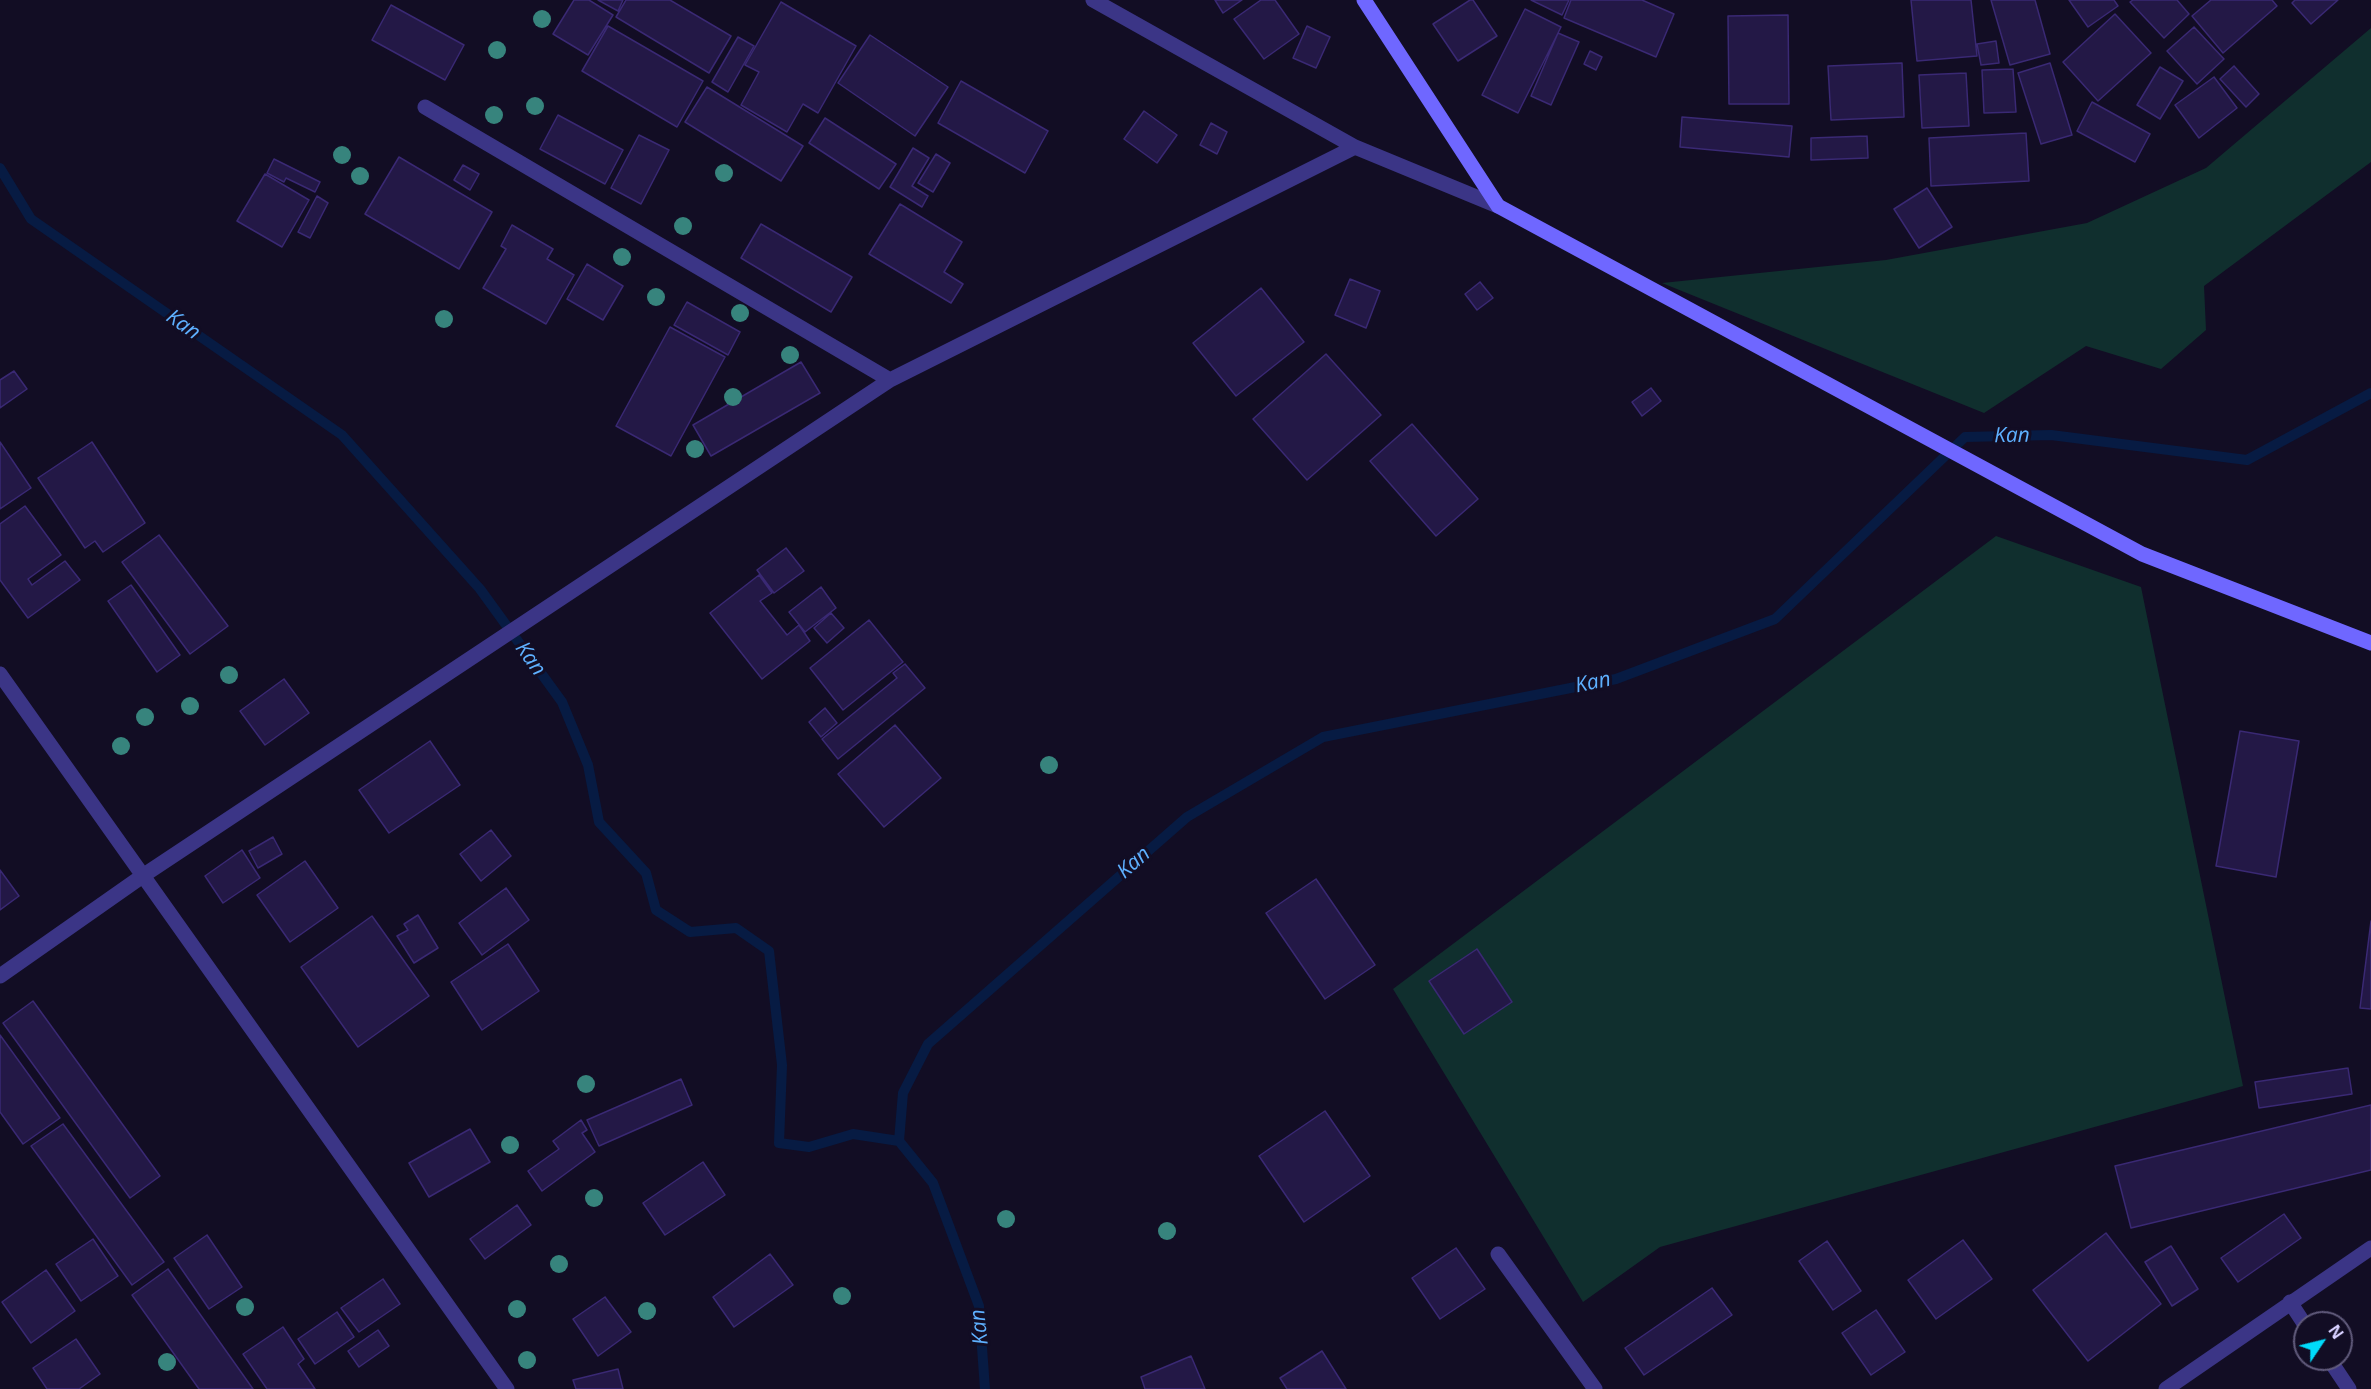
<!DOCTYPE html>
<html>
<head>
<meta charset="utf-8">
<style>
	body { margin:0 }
	#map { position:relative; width:2371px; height:1389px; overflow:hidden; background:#120d24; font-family:"Open Sans",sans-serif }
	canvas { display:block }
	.north { position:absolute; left:2293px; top:1311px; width:60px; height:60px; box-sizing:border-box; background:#120d24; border:2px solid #615b7c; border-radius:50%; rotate:55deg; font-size:16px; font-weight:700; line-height:24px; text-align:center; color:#d7d0ff }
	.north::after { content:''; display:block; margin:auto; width:21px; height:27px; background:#00dbfb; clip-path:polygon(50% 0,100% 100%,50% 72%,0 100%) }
</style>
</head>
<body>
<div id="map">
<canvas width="2371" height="1389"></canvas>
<div class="north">N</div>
</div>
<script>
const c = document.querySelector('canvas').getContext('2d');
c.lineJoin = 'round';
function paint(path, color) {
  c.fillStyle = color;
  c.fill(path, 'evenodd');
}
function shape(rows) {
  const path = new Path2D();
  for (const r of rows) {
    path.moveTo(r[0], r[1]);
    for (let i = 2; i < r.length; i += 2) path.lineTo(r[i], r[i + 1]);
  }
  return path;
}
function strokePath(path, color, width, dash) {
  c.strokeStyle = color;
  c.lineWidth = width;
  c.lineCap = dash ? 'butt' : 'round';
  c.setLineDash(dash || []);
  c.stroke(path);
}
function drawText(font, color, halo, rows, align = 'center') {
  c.font = font + ' "Open Sans",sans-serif';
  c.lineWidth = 6;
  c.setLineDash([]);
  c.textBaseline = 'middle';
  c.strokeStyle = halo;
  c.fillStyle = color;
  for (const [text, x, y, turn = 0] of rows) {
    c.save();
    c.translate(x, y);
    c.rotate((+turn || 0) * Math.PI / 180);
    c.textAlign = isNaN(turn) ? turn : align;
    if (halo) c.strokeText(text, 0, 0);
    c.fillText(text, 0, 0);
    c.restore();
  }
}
paint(shape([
	[2371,28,2371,162,2204,286,2206,330,2161,369,2086,346,1984,413,1662,283,1886,260,2087,223,2206,168],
	[1996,536,2141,587,2243,1086,1660,1247,1583,1302,1393,989]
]), '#102f2e');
strokePath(shape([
	[0,168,31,219,342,435,480,589,562,702,588,765,599,822,646,873,656,910,690,932,736,928,769,951,782,1065,779,1143,809,1147,853,1134,899,1141,933,1183,979,1306,985,1389],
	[899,1141,903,1093,928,1044,1187,817,1323,737,1616,679,1775,619,1965,437,2051,435,2247,460,2371,393]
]), '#071b43', 10);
const building = shape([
	[574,0,589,0,613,15,588,55,553,34,574,0],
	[598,0,623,0,618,11,598,0],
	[626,0,670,0,731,36,709,73,616,17,626,0],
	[1215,0,1242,0,1223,13,1215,0],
	[1261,0,1275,0,1299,34,1264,59,1234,19,1261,0],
	[1470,0,1473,0,1497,36,1458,61,1433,24,1470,0],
	[1531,0,1569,0,1562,15,1531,0],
	[1571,0,1642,0,1674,14,1656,57,1564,18,1571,0],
	[1911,0,1971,0,1977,56,1917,61,1911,0],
	[1991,0,2035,0,2050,54,2010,65,1991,0],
	[2069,0,2114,0,2118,6,2088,27,2069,0],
	[2133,0,2177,0,2189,14,2164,38,2130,2,2133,0],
	[2211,0,2272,0,2277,6,2223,53,2192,16,2211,0],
	[2295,0,2338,0,2311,24,2292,3,2295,0],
	[781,2,856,46,818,113,803,104,787,132,741,105,759,72,745,65,781,2],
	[391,5,464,45,445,80,372,40,391,5],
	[1525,9,1561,27,1518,113,1482,95,1525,9],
	[2115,14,2151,53,2098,101,2063,62,2115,14],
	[1788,15,1789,104,1729,104,1728,16,1788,15],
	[608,26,703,81,677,127,582,71,608,26],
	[1307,26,1330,37,1316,68,1293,58,1307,26],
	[2194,27,2224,59,2197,84,2167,51,2194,27],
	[1558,33,1579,42,1551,105,1531,96,1558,33],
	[870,35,948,87,915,136,838,83,870,35],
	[738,37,754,46,728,92,712,82,738,37],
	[1996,41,1999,63,1981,65,1977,44,1996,41],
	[1590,51,1602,57,1596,70,1584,64,1590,51],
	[1902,63,1904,117,1831,120,1828,66,1902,63],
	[2050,63,2072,135,2041,144,2018,73,2050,63],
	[2234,66,2259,94,2246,107,2220,79,2234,66],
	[2160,67,2183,81,2160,119,2137,105,2160,67],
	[2013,69,2016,112,1984,113,1982,70,2013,69],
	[1966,73,1969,126,1922,128,1919,75,1966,73],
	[2214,77,2237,108,2199,138,2175,105,2214,77],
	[961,81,1048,131,1025,173,938,123,961,81],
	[707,87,803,146,781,181,685,122,707,87],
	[2092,102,2150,134,2135,162,2077,131,2092,102],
	[1144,111,1177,135,1157,163,1124,139,1144,111],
	[558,115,623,150,605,184,540,149,558,115],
	[1682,117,1792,126,1789,157,1680,147,1682,117],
	[825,118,896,164,879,189,809,143,825,118],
	[1211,123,1227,132,1217,154,1200,145,1211,123],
	[2026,133,2029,181,1931,186,1929,138,2026,133],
	[639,135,669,150,641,204,611,188,639,135],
	[1867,136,1868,158,1811,160,1811,138,1867,136],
	[913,148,929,158,912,186,928,196,922,207,890,187,913,148],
	[936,154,950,163,933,192,918,183,936,154],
	[399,157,492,212,459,269,365,214,399,157],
	[274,159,320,182,315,192,286,178,284,182,267,173,274,159],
	[463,165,479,174,470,190,454,180,463,165],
	[265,174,309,200,282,247,237,221,265,174],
	[1927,188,1952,227,1919,248,1894,209,1927,188],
	[317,196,328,203,310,238,298,232,317,196],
	[900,204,962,242,944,272,963,284,951,303,869,254,900,204],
	[761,224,852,277,831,312,741,258,761,224],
	[512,225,553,249,547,259,574,275,546,324,483,288,506,249,501,246,512,225],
	[587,264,623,286,603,320,567,299,587,264],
	[1350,279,1380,291,1366,328,1335,315,1350,279],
	[1480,282,1493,298,1477,310,1465,294,1480,282],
	[1261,288,1304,342,1236,396,1193,343,1261,288],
	[687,302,740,332,728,355,674,325,687,302],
	[670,327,725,357,671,456,616,426,670,327],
	[1326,354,1381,415,1307,480,1253,419,1326,354],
	[801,362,820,393,711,456,693,425,801,362],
	[14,371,27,389,0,408,0,380,14,371],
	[1651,388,1661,401,1642,416,1632,402,1651,388],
	[1412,424,1478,499,1436,536,1370,461,1412,424],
	[0,442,31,488,0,509,0,442],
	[92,442,145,523,103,552,95,541,85,548,38,478,92,442],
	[25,506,61,555,28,579,32,585,65,561,80,580,28,618,0,580,0,524,25,506],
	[159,535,228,626,190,654,122,562,159,535],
	[786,548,804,571,774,593,757,570,786,548],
	[759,575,772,593,760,601,787,635,799,625,810,641,762,679,710,613,759,575],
	[131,585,180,655,157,672,108,601,131,585],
	[821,587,836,608,805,632,789,612,821,587],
	[831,613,844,628,827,643,814,628,831,613],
	[869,620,903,662,843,710,810,668,869,620],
	[905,664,925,688,838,759,822,739,897,678,893,673,905,664],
	[284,679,309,713,265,745,240,711,284,679],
	[825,708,837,723,821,737,809,722,825,708],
	[895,725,941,778,884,827,838,774,895,725],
	[2240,731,2299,741,2276,877,2216,866,2240,731],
	[430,741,460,785,389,833,359,790,430,741],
	[491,830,511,856,481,881,460,854,491,830],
	[273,837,282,854,258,868,249,851,273,837],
	[242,850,260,878,223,903,205,876,242,850],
	[305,861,338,908,290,942,257,895,305,861],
	[0,870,19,896,0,910,0,870],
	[1316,879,1375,965,1325,999,1266,913,1316,879],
	[506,888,529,920,482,955,459,923,506,888],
	[418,915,438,948,414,963,397,936,408,930,404,924,418,915],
	[372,916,429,996,358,1047,301,967,372,916],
	[2371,921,2371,1009,2360,1008,2371,921],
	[508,944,539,991,482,1030,451,982,508,944],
	[1477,949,1512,1002,1464,1034,1429,981,1477,949],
	[33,1001,160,1176,130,1198,3,1023,33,1001],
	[0,1035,60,1118,23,1144,0,1112,0,1035],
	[2348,1068,2352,1094,2259,1108,2255,1082,2348,1068],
	[681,1079,692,1105,599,1146,587,1120,681,1079],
	[2371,1105,2371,1170,2131,1228,2115,1166,2371,1105],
	[1325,1111,1370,1176,1304,1222,1259,1156,1325,1111],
	[581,1120,587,1130,582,1133,595,1152,542,1191,528,1171,559,1149,553,1141,581,1120],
	[63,1124,164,1262,132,1285,31,1146,63,1124],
	[470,1129,490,1162,429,1197,409,1163,470,1129],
	[703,1162,725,1195,665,1235,643,1203,703,1162],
	[517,1205,531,1225,485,1259,470,1239,517,1205],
	[2284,1214,2301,1238,2238,1282,2221,1258,2284,1214],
	[2106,1233,2161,1304,2088,1361,2033,1290,2106,1233],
	[207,1235,242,1287,209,1309,174,1258,207,1235],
	[93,1239,118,1276,81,1301,56,1264,93,1239],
	[1963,1240,1992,1279,1936,1319,1908,1280,1963,1240],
	[1827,1241,1861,1291,1833,1310,1799,1261,1827,1241],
	[2171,1246,2198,1289,2172,1306,2145,1262,2171,1246],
	[1456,1248,1485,1289,1440,1319,1412,1278,1456,1248],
	[770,1254,793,1285,734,1327,713,1297,770,1254],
	[168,1269,253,1389,199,1389,132,1295,168,1269],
	[46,1270,75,1311,31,1343,2,1302,46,1270],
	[383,1279,400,1304,359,1332,341,1308,383,1279],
	[1712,1288,1732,1315,1644,1375,1625,1348,1712,1288],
	[605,1297,631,1332,598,1356,573,1319,605,1297],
	[1876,1310,1905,1352,1871,1375,1842,1333,1876,1310],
	[337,1312,354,1337,315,1364,298,1339,337,1312],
	[283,1327,304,1359,298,1364,315,1389,267,1389,243,1354,283,1327],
	[378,1330,389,1346,359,1367,348,1351,378,1330],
	[76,1339,100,1374,79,1389,47,1389,33,1368,76,1339],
	[1322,1351,1346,1389,1287,1389,1280,1378,1322,1351],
	[1191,1356,1205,1389,1145,1389,1141,1377,1191,1356],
	[618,1369,623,1389,576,1389,573,1380,618,1369]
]);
paint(building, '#231846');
strokePath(building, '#3a2974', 1.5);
strokePath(shape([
	[1093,0,1355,147,1498,206],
	[425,107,890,380],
	[0,674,507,1389],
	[0,976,144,875,890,380,1355,147],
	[1498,1254,1595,1389],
	[2290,1302,2305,1325],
	[2329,1359,2349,1389],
	[2166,1389,2371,1248]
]), '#3b3586', 15);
strokePath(shape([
	[1364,0,1498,206,2142,554,2371,643]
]), '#6f67ff', 15);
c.fillStyle = '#37847d';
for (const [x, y] of [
	[542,19],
	[497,50],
	[535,106],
	[494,115],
	[342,155],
	[724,173],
	[360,176],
	[683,226],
	[622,257],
	[656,297],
	[740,313],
	[444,319],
	[790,355],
	[733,397],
	[695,449],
	[229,675],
	[190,706],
	[145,717],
	[121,746],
	[1049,765],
	[586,1084],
	[510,1145],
	[594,1198],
	[1006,1219],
	[1167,1231],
	[559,1264],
	[842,1296],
	[245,1307],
	[517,1309],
	[647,1311],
	[527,1360],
	[167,1362]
]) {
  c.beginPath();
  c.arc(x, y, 9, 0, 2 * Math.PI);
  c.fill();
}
drawText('italic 21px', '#5eb0ff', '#120d24', [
	["Kan",183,325,35],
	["Kan",2012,436,-1],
	["Kan",530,659,54],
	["Kan",1593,683,-12],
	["Kan",1134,863,-41],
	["Kan",980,1327,-96]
]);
</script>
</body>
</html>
